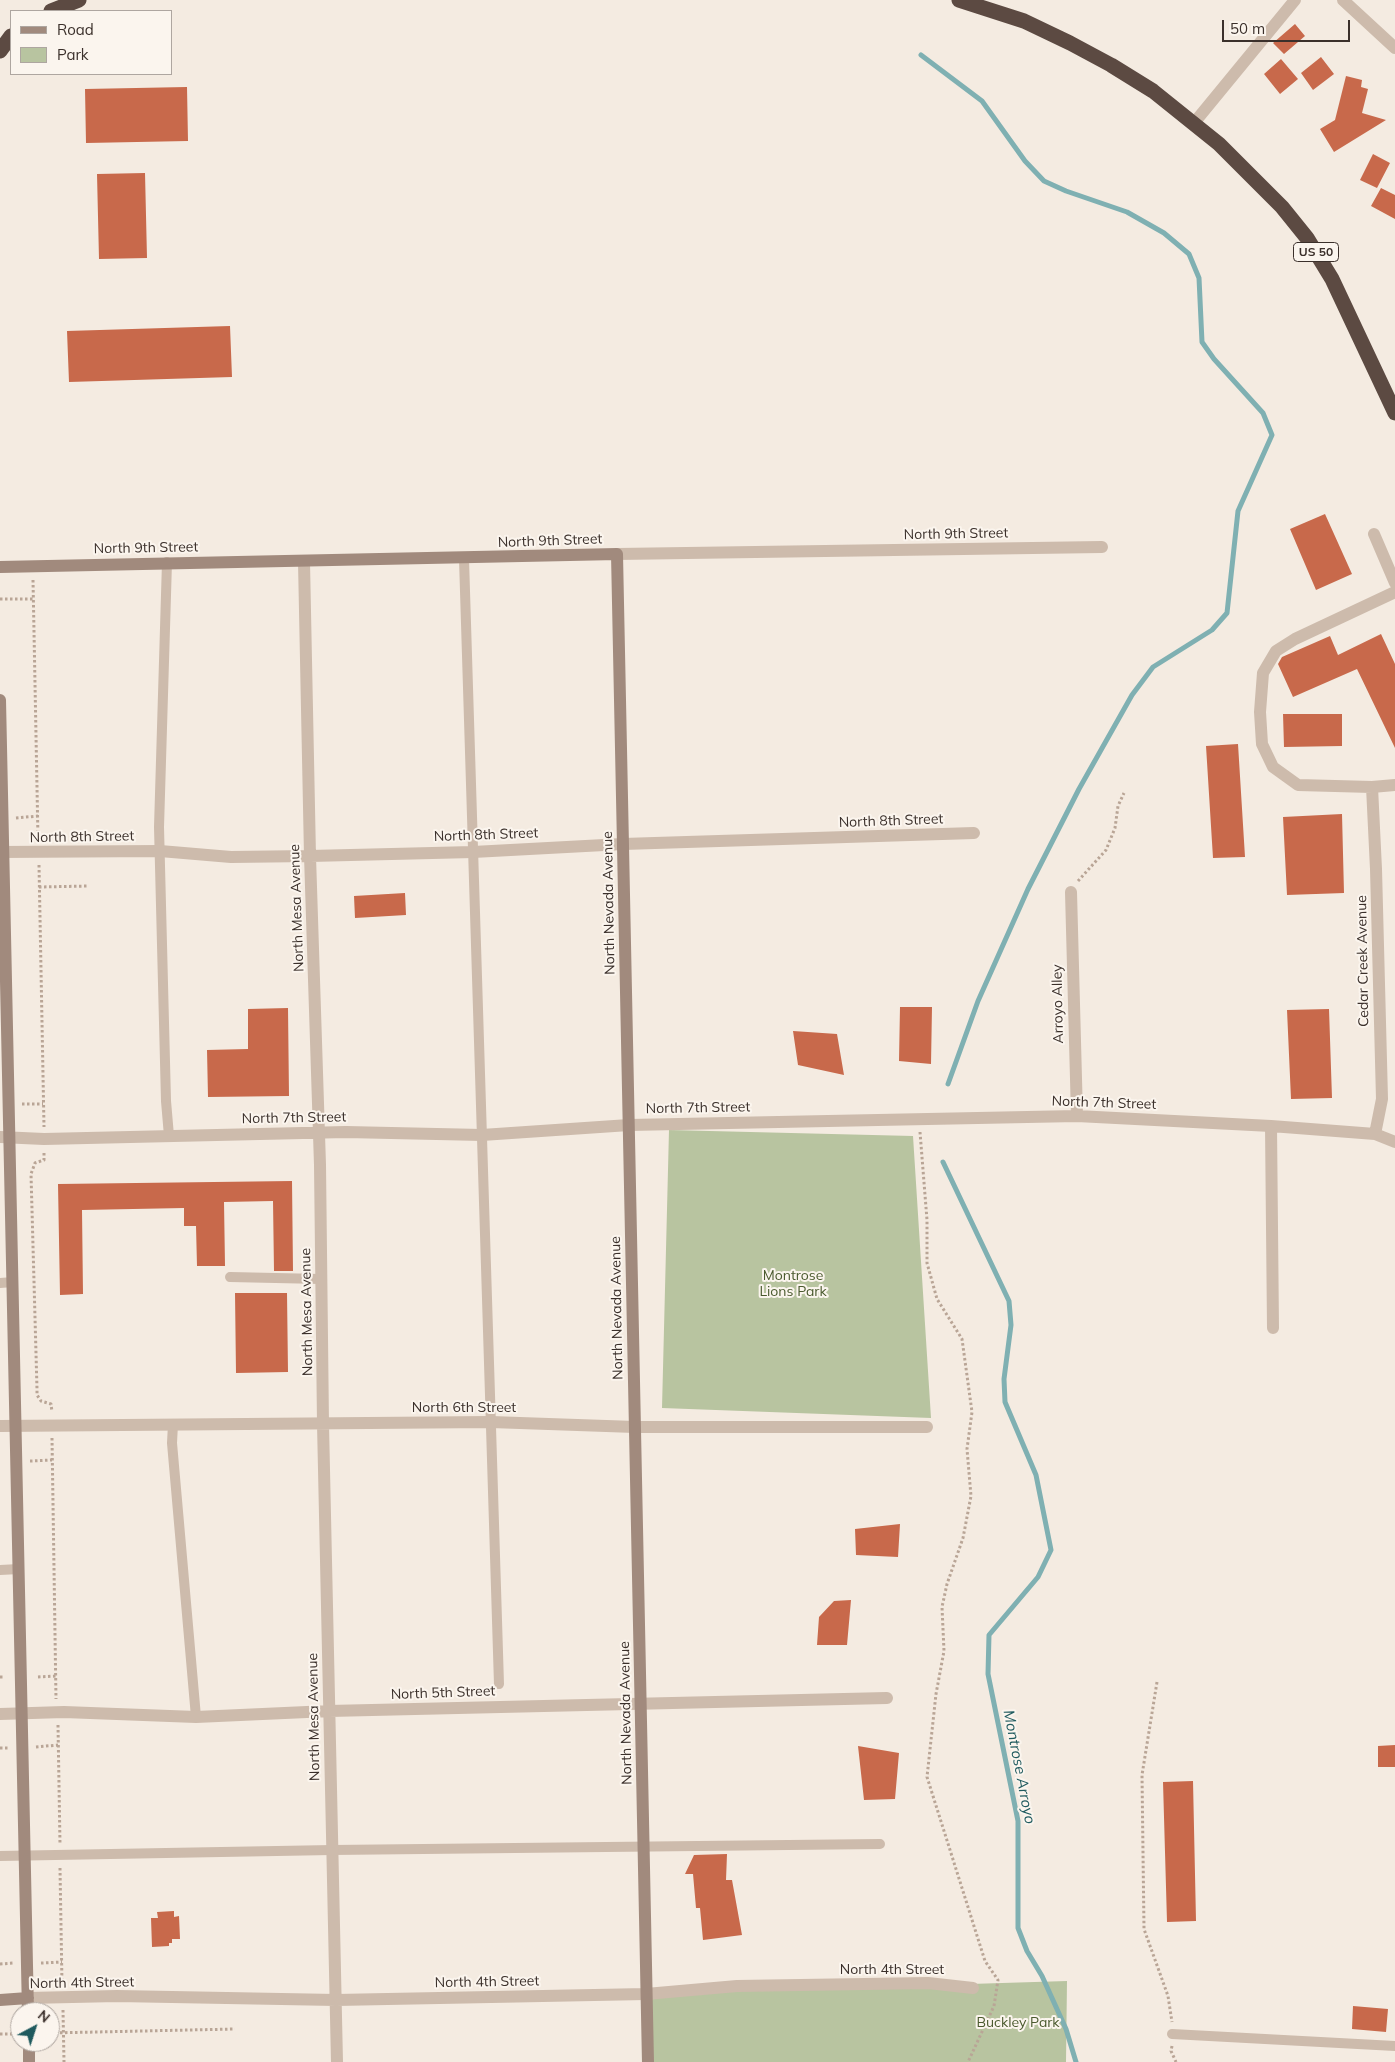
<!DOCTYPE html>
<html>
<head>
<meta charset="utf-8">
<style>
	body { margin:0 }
	#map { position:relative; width:1395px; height:2062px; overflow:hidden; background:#f4ebe1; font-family:Mulish,sans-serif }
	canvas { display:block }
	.legend { position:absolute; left:10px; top:10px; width:162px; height:65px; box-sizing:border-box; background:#fbf5ee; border:1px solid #aea6a0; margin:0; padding:6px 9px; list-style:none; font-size:15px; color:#3b302b }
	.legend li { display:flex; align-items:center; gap:10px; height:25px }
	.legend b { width:25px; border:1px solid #aea6a0 }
	.north { position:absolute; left:10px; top:2002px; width:50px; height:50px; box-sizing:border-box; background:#fbf5ee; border:1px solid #aea6a0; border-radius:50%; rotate:40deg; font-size:14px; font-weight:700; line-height:20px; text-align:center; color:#3b302b }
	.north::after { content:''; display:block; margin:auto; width:18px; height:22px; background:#1f5a5e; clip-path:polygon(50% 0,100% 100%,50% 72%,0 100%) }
	.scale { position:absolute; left:1222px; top:20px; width:128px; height:22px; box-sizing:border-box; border:2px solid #3b302b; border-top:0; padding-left:6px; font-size:15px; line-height:18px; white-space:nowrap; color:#3b302b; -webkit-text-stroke:4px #fbf5ee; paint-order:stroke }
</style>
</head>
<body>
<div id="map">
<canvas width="1395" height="2062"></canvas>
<ul class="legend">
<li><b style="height:6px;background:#a18a7d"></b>Road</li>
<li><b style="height:14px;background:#b8c4a0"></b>Park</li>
</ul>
<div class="north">N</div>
<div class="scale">50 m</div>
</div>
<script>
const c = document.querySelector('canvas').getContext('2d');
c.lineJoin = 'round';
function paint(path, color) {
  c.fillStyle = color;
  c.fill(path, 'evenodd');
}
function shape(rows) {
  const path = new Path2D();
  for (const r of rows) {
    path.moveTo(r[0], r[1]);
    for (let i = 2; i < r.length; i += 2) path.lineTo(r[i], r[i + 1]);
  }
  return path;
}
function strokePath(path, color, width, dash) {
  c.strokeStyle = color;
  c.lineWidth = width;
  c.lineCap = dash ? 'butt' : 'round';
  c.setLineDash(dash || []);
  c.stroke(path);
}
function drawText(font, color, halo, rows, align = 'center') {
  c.font = font + ' Mulish,sans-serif';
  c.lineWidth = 4;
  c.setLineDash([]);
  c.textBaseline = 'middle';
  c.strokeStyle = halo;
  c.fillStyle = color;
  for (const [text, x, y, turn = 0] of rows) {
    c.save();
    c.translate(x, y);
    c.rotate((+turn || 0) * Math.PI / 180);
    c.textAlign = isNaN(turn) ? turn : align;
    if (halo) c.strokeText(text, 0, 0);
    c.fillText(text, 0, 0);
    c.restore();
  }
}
paint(shape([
	[669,1130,913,1136,931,1418,662,1408],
	[1067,1981,1066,2062,648,2062,646,1994]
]), '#b8c4a0');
strokePath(shape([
	[921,55,982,101,1025,161,1044,181,1066,191,1127,212,1164,233,1189,254,1199,278,1202,342,1214,359,1263,413,1272,435,1238,511,1227,613,1212,630,1153,667,1132,695,1079,789,1028,889,978,1001,948,1084],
	[943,1162,1009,1301,1011,1325,1004,1379,1005,1402,1036,1475,1051,1550,1038,1577,989,1635,988,1674,1018,1821,1018,1928,1027,1951,1042,1976,1066,2029,1076,2062]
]), '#7fb0b2', 5);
paint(shape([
	[1295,24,1305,36,1284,54,1273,43],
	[1321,57,1334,74,1313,90,1301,73],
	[1281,59,1298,79,1280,94,1264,74],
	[1346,76,1362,80,1361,87,1368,89,1362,113,1386,120,1334,152,1320,129,1335,120],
	[187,87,188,141,86,143,85,89],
	[1373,154,1390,163,1377,188,1360,180],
	[145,173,147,258,99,259,97,174],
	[1381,188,1395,195,1395,219,1371,206],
	[230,326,232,377,69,382,67,331],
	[1325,514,1352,574,1316,590,1290,529],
	[1381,634,1395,664,1395,748,1357,669,1293,697,1278,664,1282,657,1330,636,1338,655],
	[1283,714,1342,714,1342,746,1284,747],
	[1238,744,1245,857,1213,858,1206,746],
	[1342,814,1344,893,1287,895,1283,817],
	[405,893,406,915,355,918,354,896],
	[900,1007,932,1007,931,1064,899,1061],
	[288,1008,289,1096,208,1097,207,1050,248,1049,248,1009],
	[1329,1009,1332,1098,1291,1099,1287,1010],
	[793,1031,837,1034,844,1075,798,1065],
	[292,1181,293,1271,274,1271,273,1201,224,1202,225,1266,197,1266,196,1226,184,1226,184,1208,82,1210,83,1294,60,1295,58,1184],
	[235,1293,287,1293,288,1372,236,1373],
	[900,1524,898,1557,856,1555,855,1529],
	[851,1600,847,1645,817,1645,819,1617,834,1601],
	[1395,1745,1395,1767,1378,1767,1378,1746],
	[858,1746,899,1753,895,1799,864,1800],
	[1193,1781,1196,1921,1167,1922,1163,1782],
	[727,1854,726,1880,732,1880,742,1935,703,1940,700,1908,696,1908,693,1874,685,1874,694,1855],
	[174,1911,174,1917,179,1916,180,1939,172,1939,172,1943,169,1943,169,1946,152,1947,151,1918,158,1918,157,1912],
	[1353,2006,1388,2009,1386,2032,1352,2029]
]), '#c8694b');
strokePath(shape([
	[33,580,38,839],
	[0,599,33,599],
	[16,818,38,816],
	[39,865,44,1127],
	[1078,881,1106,850,1115,828,1118,806,1124,793],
	[39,887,89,886],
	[22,1104,43,1104],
	[920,1132,927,1220,927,1263,937,1299,962,1339,972,1412,967,1449,971,1496,963,1538,947,1584,942,1607,944,1651,936,1694,927,1777,985,1961,998,1980,994,2006,968,2062],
	[44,1153,44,1160,35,1163,31,1174,37,1389,37,1395,41,1401,51,1404,52,1412],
	[52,1438,56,1699],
	[30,1461,52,1460],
	[0,1677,4,1677],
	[38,1677,56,1676],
	[1157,1682,1142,1775,1144,1929,1168,1996,1172,2022],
	[58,1725,60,1844],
	[36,1747,58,1745],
	[0,1748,9,1748],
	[60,1868,62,1984],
	[41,1963,62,1962],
	[0,1964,14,1963],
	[63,2010,64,2062],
	[50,2033,235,2029],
	[0,2034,19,2034],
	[1172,2046,1171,2051,1176,2062]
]), '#b9a596', 3, [2.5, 2.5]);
strokePath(shape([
	[464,559,499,1684],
	[167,562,159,827,166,1101,169,1136],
	[230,1277,321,1279],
	[0,1283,13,1282],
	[173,1424,172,1443,196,1717],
	[0,1570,19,1569],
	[0,1856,332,1850,880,1844],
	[1172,2034,1395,2046]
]), '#cdbbac', 10);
strokePath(shape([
	[1343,0,1395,48],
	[1194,123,1295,0],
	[1374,534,1395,583],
	[617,554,1102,547],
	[304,562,310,856,320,1165,323,1424,337,2062],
	[1372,787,1298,785,1273,767,1262,744,1260,712,1263,673,1276,651,1295,639,1395,592],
	[0,852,160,851,231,857,310,856,473,852,623,844,974,833],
	[1071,892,1077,1116],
	[1271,1126,1273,1328],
	[1375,1134,1382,1099,1376,869,1372,787,1395,785],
	[0,1137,44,1139,346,1132,482,1135,629,1125,1077,1116,1271,1126,1375,1134,1395,1142],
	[0,1426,491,1422,635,1427,927,1427],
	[0,1714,64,1712,196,1717,329,1711,887,1698],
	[28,1998,117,1996,336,2000,646,1994,737,1986,928,1983,973,1988]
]), '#cdbbac', 12);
strokePath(shape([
	[0,567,617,554,648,2062],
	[0,700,28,2012],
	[0,2000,28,1998],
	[29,2042,29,2062]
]), '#a18a7d', 12);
strokePath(shape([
	[959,0,1024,21,1070,43,1111,65,1153,91,1219,144,1282,207,1307,238,1332,279,1395,413],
	[51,11,79,0],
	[0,51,11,36]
]), '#5c4a42', 15);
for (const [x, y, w] of [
	[1316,252,45]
]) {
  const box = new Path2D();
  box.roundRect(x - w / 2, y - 9.5, w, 19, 4);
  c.fillStyle = '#fbf5ee';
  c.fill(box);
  strokePath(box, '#3b302b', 1);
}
drawText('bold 12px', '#3b302b', null, [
	["US 50",1316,252]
]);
drawText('14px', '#3b302b', '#fbf5ee', [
	["North 9th Street",956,534,-1],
	["North 9th Street",550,541,-2],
	["North 9th Street",146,548,-1],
	["North 8th Street",891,821,-2],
	["North 8th Street",486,835,-2],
	["North 8th Street",82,837,-1],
	["North Nevada Avenue",609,903,-91],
	["North Mesa Avenue",297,908,-92],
	["Cedar Creek Avenue",1363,961,-91],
	["Arroyo Alley",1058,1004,-91],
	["North 7th Street",1104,1103,2],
	["North 7th Street",698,1108,-1],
	["North 7th Street",294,1118,-1],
	["North Nevada Avenue",617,1308,-91],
	["North Mesa Avenue",307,1312,-91],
	["North 6th Street",464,1408],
	["North 5th Street",443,1693,-2],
	["North Nevada Avenue",626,1713,-91],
	["North Mesa Avenue",314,1717,-91],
	["North 4th Street",892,1970],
	["North 4th Street",487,1982,-1],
	["North 4th Street",82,1983,-1]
]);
drawText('14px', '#4a5a2e', '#fbf5ee', [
	["Montrose",793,1276],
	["Lions Park",793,1292],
	["Buckley Park",1018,2023]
]);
drawText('italic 15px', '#1f5a5e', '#fbf5ee', [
	["Montrose Arroyo",1019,1767,79]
]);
</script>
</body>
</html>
